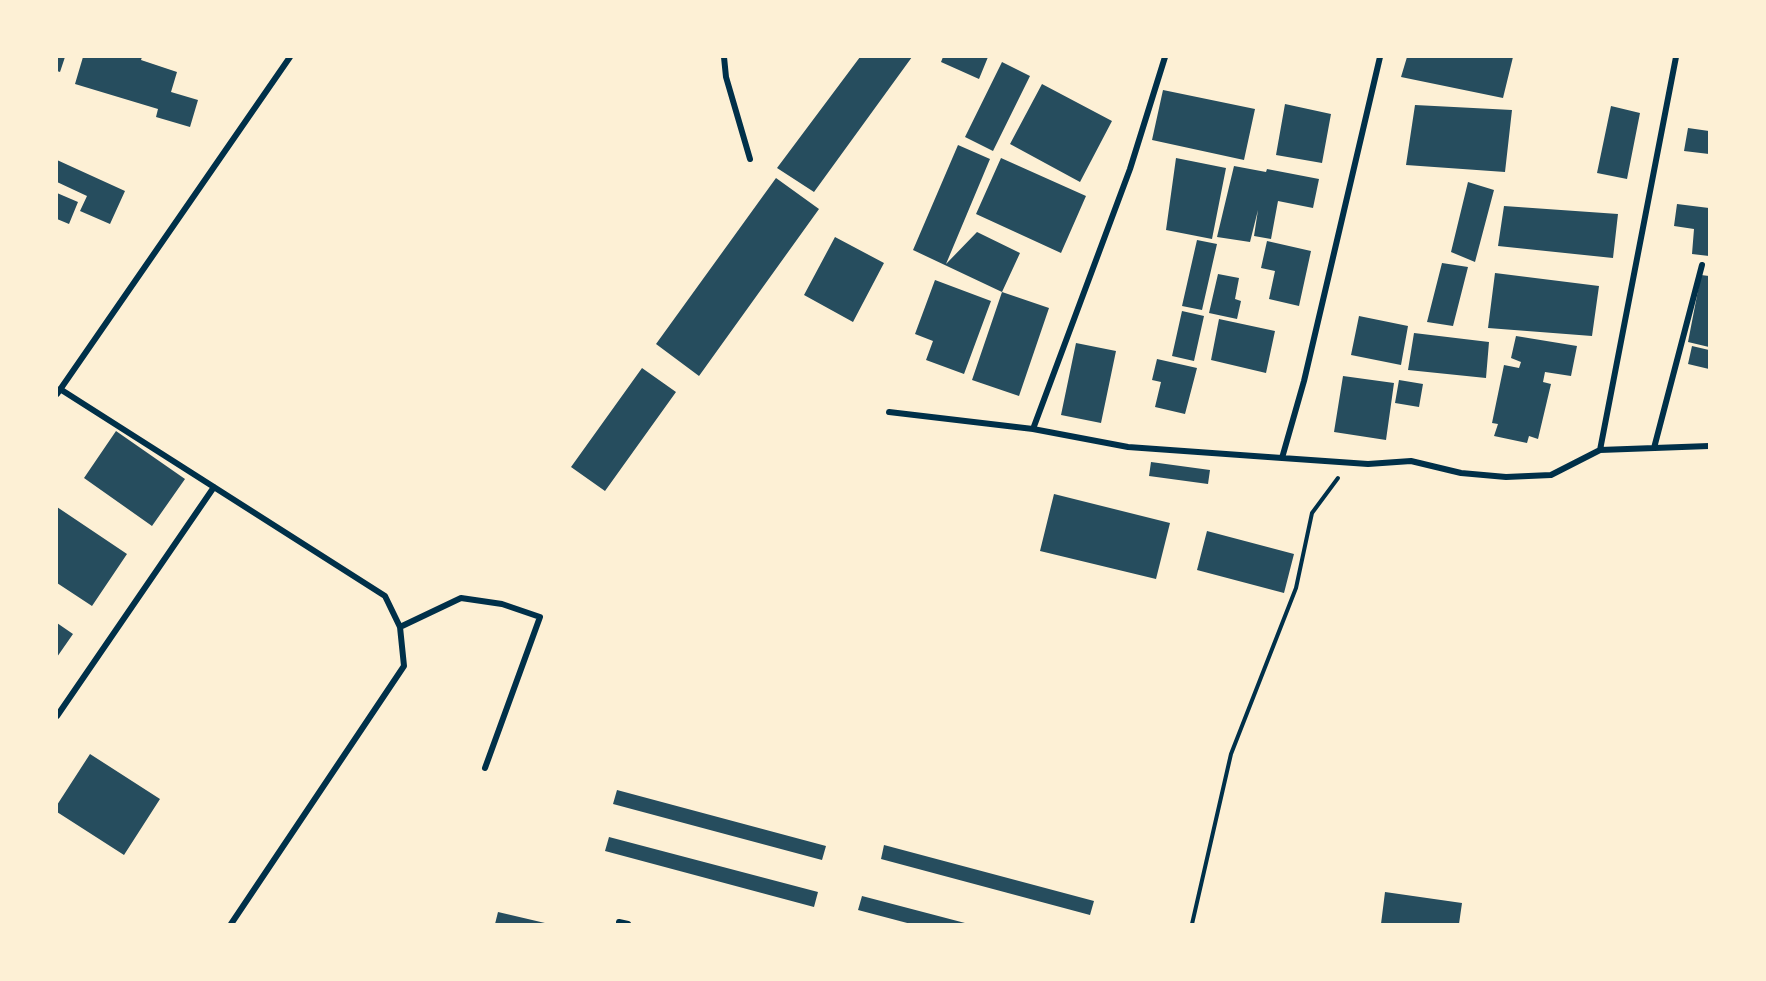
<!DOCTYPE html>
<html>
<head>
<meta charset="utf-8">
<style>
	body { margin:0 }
	#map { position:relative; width:1766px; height:981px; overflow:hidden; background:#fdf0d5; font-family:"Roboto Condensed",sans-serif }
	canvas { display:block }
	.frame { position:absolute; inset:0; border:58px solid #fdf0d5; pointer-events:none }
</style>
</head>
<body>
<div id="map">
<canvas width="1766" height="981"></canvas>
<div class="frame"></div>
</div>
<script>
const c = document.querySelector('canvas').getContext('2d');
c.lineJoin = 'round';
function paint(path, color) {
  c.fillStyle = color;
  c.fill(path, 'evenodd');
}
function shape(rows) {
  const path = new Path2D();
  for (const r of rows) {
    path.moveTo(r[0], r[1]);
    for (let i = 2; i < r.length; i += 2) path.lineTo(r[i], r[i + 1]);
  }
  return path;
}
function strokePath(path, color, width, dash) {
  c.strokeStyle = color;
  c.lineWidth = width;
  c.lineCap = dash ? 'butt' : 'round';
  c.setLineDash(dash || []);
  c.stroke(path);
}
paint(shape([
	[57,57,65,57,60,72,57,71],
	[83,57,142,57,141,60,177,72,171,92,198,100,190,127,156,117,158,109,75,84],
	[860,57,912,57,814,192,777,168],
	[943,57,988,57,979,79,941,62],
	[1407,57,1513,57,1503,98,1401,77],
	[1002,62,1030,76,993,151,965,137],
	[1042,84,1112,121,1080,182,1010,144],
	[1163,90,1255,109,1244,160,1152,140],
	[1285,104,1331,114,1322,163,1276,155],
	[1415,105,1512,110,1505,172,1406,165],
	[1611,106,1640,113,1627,179,1597,173],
	[1688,128,1709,131,1709,154,1684,151],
	[958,145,990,159,946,264,977,232,1020,253,1002,292,913,250],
	[1001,158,1086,196,1061,253,976,214],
	[1176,158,1226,168,1212,239,1166,230],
	[57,160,125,191,110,224,80,211,87,196,57,182],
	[1234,166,1266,172,1267,169,1319,179,1313,208,1278,201,1271,239,1254,236,1258,210,1250,242,1217,237],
	[776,178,819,209,699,376,656,344],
	[1468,182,1494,190,1475,262,1451,252],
	[57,193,78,202,69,224,57,219],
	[1677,204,1709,208,1709,256,1692,254,1694,229,1674,226],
	[1504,206,1618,214,1613,258,1498,246],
	[835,237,884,263,853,322,804,295],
	[1197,240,1217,244,1202,310,1182,306],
	[1267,241,1311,251,1299,306,1269,299,1275,271,1261,268],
	[1442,263,1468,267,1453,326,1427,322],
	[1495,273,1599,286,1592,336,1488,328],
	[1218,274,1239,278,1235,299,1241,301,1237,319,1209,313],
	[1701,275,1709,276,1709,347,1688,342],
	[935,280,991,301,964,374,926,360,933,341,915,334],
	[1002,292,1049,308,1019,396,972,380],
	[1182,311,1204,316,1194,361,1172,356],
	[1359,316,1408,326,1401,365,1351,355],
	[1219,319,1275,331,1266,373,1211,360],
	[1414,333,1489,342,1486,378,1408,370],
	[1516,336,1577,346,1571,376,1545,372,1543,382,1551,384,1538,439,1529,436,1527,443,1494,436,1498,424,1492,423,1504,365,1519,368,1521,362,1511,358],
	[1076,343,1116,351,1101,423,1061,415],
	[1692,346,1709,350,1709,369,1688,364],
	[1157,359,1197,368,1185,414,1155,407,1161,382,1152,380],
	[642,368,676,392,605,491,571,467],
	[1343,376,1394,383,1386,440,1334,432],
	[1399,380,1423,384,1419,407,1395,403],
	[116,431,185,479,152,526,84,478],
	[1151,462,1210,470,1208,484,1149,476],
	[1054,494,1170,523,1156,579,1040,551],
	[57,507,127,554,92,606,57,583],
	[1207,531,1294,554,1284,593,1197,570],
	[57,623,73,634,57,657],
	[90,754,160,799,124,855,57,812,57,805],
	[617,790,826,846,822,860,613,804],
	[609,837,818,892,814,907,605,851],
	[884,845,1094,901,1090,915,881,859],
	[1385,892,1462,903,1459,924,1381,924],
	[862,896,965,923,965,924,911,924,858,910],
	[498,912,545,923,545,924,495,924]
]), '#264d5e');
strokePath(shape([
	[1192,924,1231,754,1296,588,1312,513,1338,478]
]), '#003049', 4);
strokePath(shape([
	[724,57,726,77,750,159],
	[1380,57,1304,381,1282,458,1368,464,1411,461,1461,473,1506,477,1551,475,1600,450,1709,446],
	[60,389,385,596,400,627,404,666,231,924],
	[57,394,290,57],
	[889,412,1033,429,1128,447,1282,458],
	[1033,429,1130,169,1165,57],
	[1654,448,1702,265],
	[1600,450,1676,57],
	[400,627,461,598,502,604,540,617,485,768],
	[57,716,214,487],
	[619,922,628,924]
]), '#003049', 6);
</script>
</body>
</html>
